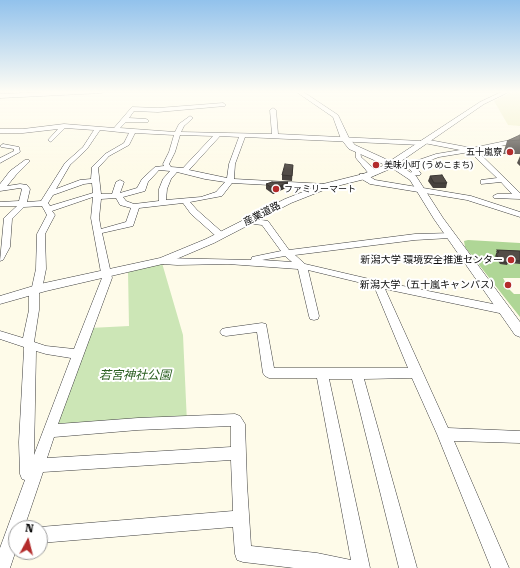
<!DOCTYPE html>
<html>
<head>
<meta charset="utf-8">
<style>
	body { margin:0 }
	#map { position:relative; width:520px; height:568px; overflow:hidden; background:#fefbe9; font-family:"Roboto Serif",serif }
	canvas { display:block }
	.north { position:absolute; left:8px; top:520px; width:40px; height:40px; box-sizing:border-box; background:#fff; border:1px solid #9d9d9d; border-radius:50%; rotate:7deg; font-size:11px; font-weight:700; line-height:16px; text-align:center; color:#0b0b0b }
	.north::after { content:''; display:block; margin:auto; width:14px; height:18px; background:#b32b2b; clip-path:polygon(50% 0,100% 100%,50% 72%,0 100%) }
</style>
</head>
<body>
<div id="map">
<canvas width="520" height="568"></canvas>
<div class="north">N</div>
</div>
<script>
const c = document.querySelector('canvas').getContext('2d');
c.lineJoin = 'round';
function paint(path, color) {
  c.fillStyle = color;
  c.fill(path, 'evenodd');
}
function shape(rows) {
  const path = new Path2D();
  for (const r of rows) {
    path.moveTo(r[0], r[1]);
    for (let i = 2; i < r.length; i += 2) path.lineTo(r[i], r[i + 1]);
  }
  return path;
}
function strokePath(path, color, width, dash) {
  c.strokeStyle = color;
  c.lineWidth = width;
  c.lineCap = dash ? 'butt' : 'round';
  c.setLineDash(dash || []);
  c.stroke(path);
}
function drawText(font, color, halo, rows, align = 'center') {
  c.font = font + ' "Roboto Serif","Noto Sans JP",serif';
  c.lineWidth = 4;
  c.setLineDash([]);
  c.textBaseline = 'middle';
  c.strokeStyle = halo;
  c.fillStyle = color;
  for (const [text, x, y, turn = 0] of rows) {
    c.save();
    c.translate(x, y);
    c.rotate((+turn || 0) * Math.PI / 180);
    c.textAlign = isNaN(turn) ? turn : align;
    if (halo) c.strokeText(text, 0, 0);
    c.fillText(text, 0, 0);
    c.restore();
  }
}
paint(shape([
	[514,91,520,91,520,126,508,125,494,101]
]), '#f2f1cb');
paint(shape([
	[162,263,183,335,187,423,49,424,90,328,129,326,128,271]
]), '#cce6b6');
paint(shape([
	[468,240,520,243,520,253,507,263,520,264,520,278,503,278,509,289,514,294,520,294,520,317,465,247,464,241]
]), '#afd696');
const minor = shape([
	[223,103,226,105,225,106,158,112,134,111,129,118,146,119,148,120,148,122,126,122,120,128,175,132,179,124,190,116,193,118,184,126,181,132,272,134,270,110,273,108,276,110,278,134,421,141,424,139,472,148,520,138,520,142,477,151,520,193,520,199,494,198,493,196,497,194,512,194,501,182,481,184,481,180,497,178,470,152,439,157,414,166,421,173,420,175,410,176,406,174,412,172,406,165,407,164,436,154,460,150,424,143,421,145,245,137,235,164,234,179,326,184,330,186,326,188,232,183,222,196,190,202,197,210,223,233,224,235,223,237,220,238,217,237,191,214,183,203,139,208,133,226,102,233,112,278,58,424,138,418,235,414,240,416,245,424,247,484,251,546,317,553,351,560,317,378,269,378,265,376,263,373,257,332,226,336,222,335,220,332,222,329,226,328,262,323,266,324,274,368,408,368,374,286,308,270,319,316,318,319,314,320,310,319,309,316,298,269,228,264,177,265,163,264,158,261,163,258,251,260,252,257,281,251,262,225,246,223,245,221,249,218,268,221,289,250,415,234,453,233,454,235,453,237,450,238,415,240,295,255,305,264,378,281,508,307,509,310,508,313,504,314,385,289,448,428,520,431,520,443,454,441,509,568,491,568,437,434,412,378,364,379,417,568,399,568,352,379,329,379,370,568,294,568,243,562,237,560,235,554,233,527,40,543,40,528,37,528,40,527,233,511,231,460,43,472,24,528,16,528,16,550,10,568,0,568,0,548,25,480,22,479,20,474,19,442,24,350,24,347,0,339,0,331,23,338,29,310,29,290,32,287,36,269,37,234,47,215,42,206,24,207,12,219,10,247,3,260,0,261,4,218,17,206,0,206,0,202,19,201,22,189,20,188,0,191,0,184,10,171,25,160,29,160,29,162,16,175,7,186,20,184,27,185,30,189,27,202,41,201,65,163,83,147,94,130,65,128,51,142,48,140,58,129,23,133,0,133,0,129,23,129,64,124,114,128,132,107,158,108,223,103],
	[100,130,129,133,124,143,105,154,92,167,91,179,80,180,56,189,70,165,87,149,100,130],
	[135,133,174,135,169,152,163,164,164,166,155,167,142,179,137,188,120,193,124,182,120,180,116,182,112,194,101,194,98,168,109,156,129,145,135,133],
	[180,135,213,136,183,168,171,167,169,164,175,152,180,135],
	[220,136,239,137,229,164,227,178,189,170,220,136],
	[159,170,170,171,163,179,159,189,159,201,134,204,126,201,123,197,145,191,148,182,159,170],
	[177,172,205,179,225,182,216,192,201,197,166,200,167,189,171,179,177,172],
	[92,183,93,193,50,206,48,203,53,195,84,184,92,183],
	[93,197,91,218,102,278,74,349,46,346,34,342,39,310,39,292,42,289,46,269,45,234,55,215,52,211,93,197],
	[116,198,120,205,131,208,126,222,101,229,99,218,101,199,116,198],
	[285,256,292,262,262,260,285,256],
	[36,351,46,354,71,358,34,455,36,351],
	[231,426,231,447,47,458,54,437,138,430,231,426],
	[3,144,19,147,20,152,0,163,0,158,14,151,14,149,1,147,0,146,3,144],
	[356,150,360,150,361,157,376,171,376,175,370,175,356,158,356,150],
	[360,174,366,174,375,180,471,196,520,212,520,217,467,200,370,184,360,178,360,174]
]);
const tertiary = shape([
	[67,91,105,91,102,93,0,98,0,94,67,91],
	[295,91,302,91,338,115,349,138,355,145,390,161,480,102,503,91,511,91,484,104,397,164,416,176,443,218,520,322,520,337,515,335,434,219,410,180,392,168,369,178,329,188,291,203,214,243,167,263,46,291,0,304,0,296,40,284,160,258,206,239,285,199,323,184,363,174,385,165,349,149,341,139,333,117,295,91]
]);
strokePath(minor, '#3e3e3e', 1);
strokePath(tertiary, '#3e3e3e', 1);
paint(minor, '#fff');
paint(tertiary, '#fff');
paint(shape([
	[520,135,520,154,503,154,507,141],
	[520,156,520,166,517,163],
	[293,165,292,181,282,180,282,175],
	[430,176,447,183,446,188,433,188,428,181],
	[288,182,288,187,273,194,266,189,266,184],
	[497,250,520,251,520,264,508,263,507,265,500,264,495,256,497,253,496,252]
]), '#47423e');
paint(shape([
	[288,182,288,187,273,194,274,189]
]), '#3a3632');
const building = shape([
	[520,135,520,140,507,141,520,135],
	[285,164,293,165,292,176,282,175,285,164],
	[442,175,447,183,434,183,430,176,442,175],
	[272,182,288,182,274,189,266,184,272,182],
	[497,250,520,251,520,261,508,260,509,262,501,262,496,254,499,252,497,250]
]);
paint(building, '#534d48');
strokePath(building, '#3a3632', 1);
const sky = c.createLinearGradient(0, 0, 0, 170);
sky.addColorStop(0, '#92c2ec');
sky.addColorStop(0.54, '#fffdf5');
sky.addColorStop(1, '#fffdf500');
c.fillStyle = sky;
c.fillRect(0, 0, 520, 170);
for (const [x, y, r, color] of [
	[510,152,4,"#b32b2b"],
	[376,165,4,"#b32b2b"],
	[276,189,4,"#b32b2b"],
	[511,260,4,"#b32b2b"],
	[508,285,4,"#b32b2b"]
]) {
  const dot = new Path2D();
  dot.arc(x, y, r, 0, 2 * Math.PI);
  c.fillStyle = color;
  c.fill(dot);
  strokePath(dot, '#fff', 1.5);
}
drawText('9px', '#0b0b0b', '#fff', [
	["五十嵐寮",502,152,"right"],
	["美味小町 (うめこまち)",384,165],
	["ファミリーマート",284,189]
], 'left');
drawText('10px', '#0b0b0b', '#fff', [
	["産業道路",262,214,-27]
]);
drawText('10px', '#0b0b0b', '#fff', [
	["新潟大学 環境安全推進センター",503,260],
	["新潟大学（五十嵐キャンパス）",500,285]
], 'right');
drawText('italic 12px', '#295e1f', '#fff', [
	["若宮神社公園",135,375]
]);
</script>
</body>
</html>
